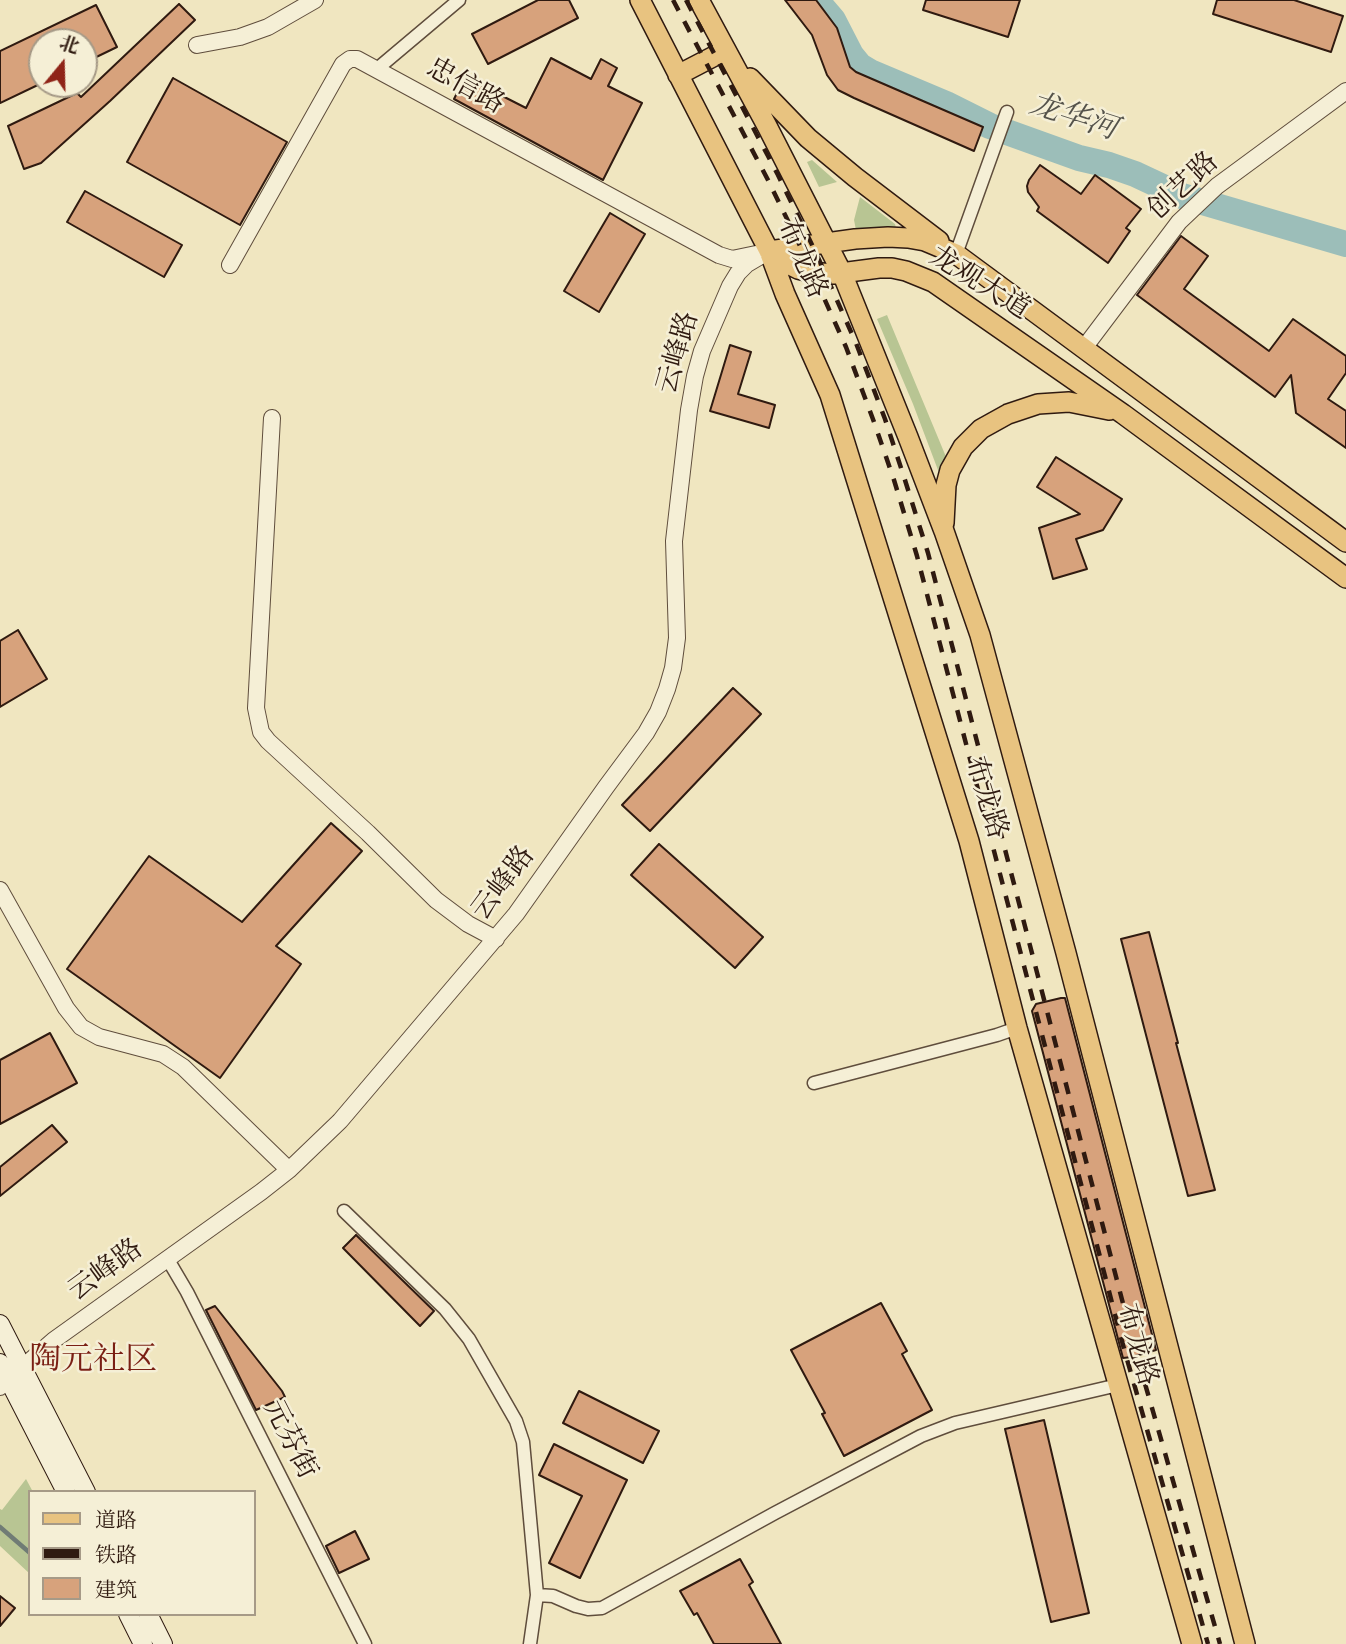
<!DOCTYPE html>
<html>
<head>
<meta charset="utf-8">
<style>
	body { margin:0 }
	#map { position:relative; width:1346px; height:1644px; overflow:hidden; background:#f0e6c0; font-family:"Libre Bodoni","Noto Serif SC",serif }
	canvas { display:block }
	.legend { position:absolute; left:28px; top:1490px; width:228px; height:126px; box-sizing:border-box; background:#f5efd6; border:2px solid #a69a87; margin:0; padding:9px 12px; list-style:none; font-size:21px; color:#2f1a10 }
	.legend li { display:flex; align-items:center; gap:14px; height:35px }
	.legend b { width:35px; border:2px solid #a69a87 }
	.north { position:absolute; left:28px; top:28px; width:70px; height:70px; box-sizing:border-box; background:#f5efd6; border:2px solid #a69a87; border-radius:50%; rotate:19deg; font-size:19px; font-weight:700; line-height:28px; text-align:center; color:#2f1a10 }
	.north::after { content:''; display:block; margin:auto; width:24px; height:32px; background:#8f2418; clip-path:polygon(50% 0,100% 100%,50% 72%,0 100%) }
</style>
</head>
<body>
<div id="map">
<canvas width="1346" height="1644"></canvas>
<ul class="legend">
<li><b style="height:9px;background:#e8c380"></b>道路</li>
<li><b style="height:9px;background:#2f1a10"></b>铁路</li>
<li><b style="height:19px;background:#d7a27c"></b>建筑</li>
</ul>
<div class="north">北</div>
</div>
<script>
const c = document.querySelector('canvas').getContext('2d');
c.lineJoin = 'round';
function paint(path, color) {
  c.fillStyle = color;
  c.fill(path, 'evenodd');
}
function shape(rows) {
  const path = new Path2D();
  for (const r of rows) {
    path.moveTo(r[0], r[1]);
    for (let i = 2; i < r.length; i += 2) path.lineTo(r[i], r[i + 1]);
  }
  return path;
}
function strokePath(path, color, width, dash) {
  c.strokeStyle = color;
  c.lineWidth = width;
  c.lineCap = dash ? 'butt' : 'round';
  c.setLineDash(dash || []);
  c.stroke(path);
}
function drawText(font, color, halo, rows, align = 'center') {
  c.font = font + ' "Libre Bodoni","Noto Serif SC",serif';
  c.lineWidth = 5;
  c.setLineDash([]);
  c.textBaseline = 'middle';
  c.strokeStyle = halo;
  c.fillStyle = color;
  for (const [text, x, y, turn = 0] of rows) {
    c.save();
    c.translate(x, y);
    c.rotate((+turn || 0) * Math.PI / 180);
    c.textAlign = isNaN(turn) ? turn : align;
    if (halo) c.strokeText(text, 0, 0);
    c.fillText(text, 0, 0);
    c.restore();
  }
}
paint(shape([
	[812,160,837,182,819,187,807,162],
	[860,197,895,224,896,228,856,230,854,220],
	[887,315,949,464,941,478,913,404,877,319],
	[26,1479,33,1492,30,1492,30,1574,0,1546,0,1509,2,1510]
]), '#b8c593');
strokePath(shape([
	[0,1527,30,1553]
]), '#707c75', 4.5);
strokePath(shape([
	[816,0,833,20,851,55,860,66,870,72,946,104,990,126,1079,158,1109,165,1135,174,1182,196,1346,244]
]), '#9cbeb9', 26);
const building = shape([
	[538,0,569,0,578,18,488,64,472,34,538,0],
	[785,0,816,0,837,28,850,67,856,72,983,127,974,151,854,98,838,90,827,75,812,35,785,0],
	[926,0,1020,0,1008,37,923,10,926,0],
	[1217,0,1294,0,1343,16,1331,52,1213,14,1217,0],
	[179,4,195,20,110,101,41,163,24,169,8,126,77,93,81,97,179,4],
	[96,5,117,47,84,63,84,42,42,42,42,83,0,103,0,51,96,5],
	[551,58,591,79,601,59,617,68,608,86,642,103,603,180,454,99,465,77,526,108,551,58],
	[173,78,287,142,240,225,127,162,173,78],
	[1040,165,1081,194,1095,175,1141,209,1126,228,1130,231,1108,263,1037,211,1039,207,1028,192,1027,186,1029,180,1040,165],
	[85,191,182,245,164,277,67,222,85,191],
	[610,213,645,234,599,312,564,291,610,213],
	[1181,236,1208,256,1184,289,1269,351,1293,319,1346,356,1346,373,1328,399,1346,411,1346,448,1296,413,1291,375,1275,397,1137,295,1181,236],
	[730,345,751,352,738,394,775,405,769,428,710,411,730,345],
	[1056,457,1122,499,1103,530,1076,539,1087,569,1053,579,1039,528,1080,514,1037,487,1056,457],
	[18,630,47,679,0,707,0,641,18,630],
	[733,688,761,714,650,831,622,805,733,688],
	[331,823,362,851,276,946,301,964,220,1078,67,969,149,856,242,922,331,823],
	[659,844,763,937,735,968,631,875,659,844],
	[1149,932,1178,1043,1176,1043,1215,1190,1188,1196,1121,939,1149,932],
	[1061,998,1065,998,1156,1350,1132,1357,1123,1358,1032,1011,1036,1004,1061,998],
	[50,1033,77,1083,0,1124,0,1060,50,1033],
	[52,1125,67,1142,0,1196,0,1167,52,1125],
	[356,1235,434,1311,420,1326,343,1248,356,1235],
	[881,1303,907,1351,902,1354,932,1410,844,1456,822,1414,825,1413,791,1350,881,1303],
	[215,1306,282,1391,285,1397,256,1410,206,1310,215,1306],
	[579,1391,659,1431,643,1463,563,1423,579,1391],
	[1044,1420,1089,1613,1051,1622,1005,1429,1044,1420],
	[554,1444,627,1480,580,1578,549,1563,582,1496,539,1475,554,1444],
	[355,1531,369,1559,339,1573,326,1546,355,1531],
	[740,1559,753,1582,749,1585,781,1644,714,1644,697,1613,694,1615,680,1591,740,1559],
	[0,1596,15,1608,0,1626,0,1596]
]);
paint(building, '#d7a27c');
strokePath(building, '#2f1a10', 2);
const minor = shape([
	[377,69,459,0],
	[956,254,1007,112],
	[814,1083,997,1035,1017,1028],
	[344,1211,445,1309,469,1339,516,1421,523,1442,537,1595,530,1644],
	[167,1258,187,1292,365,1644],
	[537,1595,553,1596,576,1606,588,1609,602,1608,775,1513,921,1436,955,1423,1118,1385]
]);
const tertiary = shape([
	[197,45,240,37,268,27,315,0],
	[230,265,343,64,350,59,357,59,719,255,732,259,756,254],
	[1084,348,1179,222,1217,186,1346,91],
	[272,418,256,708,261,732,268,741,368,833,436,900,468,924,496,939],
	[0,890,66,1008,81,1027,99,1037,163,1054,183,1067,289,1170],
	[0,1387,54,1340,261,1192,289,1170,340,1121,516,914,606,787,646,733,658,712,667,689,673,668,677,638,674,541,689,410,695,376,702,351,730,286,738,273,747,264,769,251]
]);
const secondary = shape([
	[0,1324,86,1492],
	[0,1363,66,1492],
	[128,1614,143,1644],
	[148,1614,163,1644]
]);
const primary = shape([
	[640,0,769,251,785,294,830,395,969,841,1017,1028,1192,1644],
	[699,0,767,126,842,273,908,437,944,531,980,635,1066,953,1245,1644],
	[678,75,726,50],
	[750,78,808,138,855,177,939,241],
	[769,251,780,260,798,269,810,272,833,274,879,268,892,268,906,271,933,282,1123,414,1346,578],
	[769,251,855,239,888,237,908,238,925,241,956,254,1346,542],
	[944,523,946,485,950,470,963,447,981,429,1008,414,1038,404,1069,402,1109,410]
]);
strokePath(minor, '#5f4d3c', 15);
strokePath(tertiary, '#5f4d3c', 18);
strokePath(secondary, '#2f1a10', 20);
strokePath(primary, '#2f1a10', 22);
strokePath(minor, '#f5efd6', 12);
strokePath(tertiary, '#f5efd6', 16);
strokePath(secondary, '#f5efd6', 18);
strokePath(primary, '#e8c380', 19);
strokePath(shape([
	[673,0,768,180,806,258,846,347,874,422,894,480,917,556,1123,1345,1208,1644],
	[686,0,778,175,816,253,856,343,885,419,904,477,928,553,1133,1342,1220,1644]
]), '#2f1a10', 4.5, [12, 12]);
drawText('28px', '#2f1a10', '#f5efd6', [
	["忠信路",465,87,29],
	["创艺路",1184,187,-43],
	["布龙路",801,259,66],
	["龙观大道",979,284,32],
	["云峰路",679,353,-74],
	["布龙路",985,798,73],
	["云峰路",504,884,-53],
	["云峰路",106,1271,-36],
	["布龙路",1136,1345,74],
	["元芬街",289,1440,63]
]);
drawText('italic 30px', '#55534b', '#f5efd6', [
	["龙华河",1073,118,18]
]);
drawText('32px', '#7a1f14', '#f5efd6', [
	["陶元社区",93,1361]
]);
</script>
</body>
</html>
